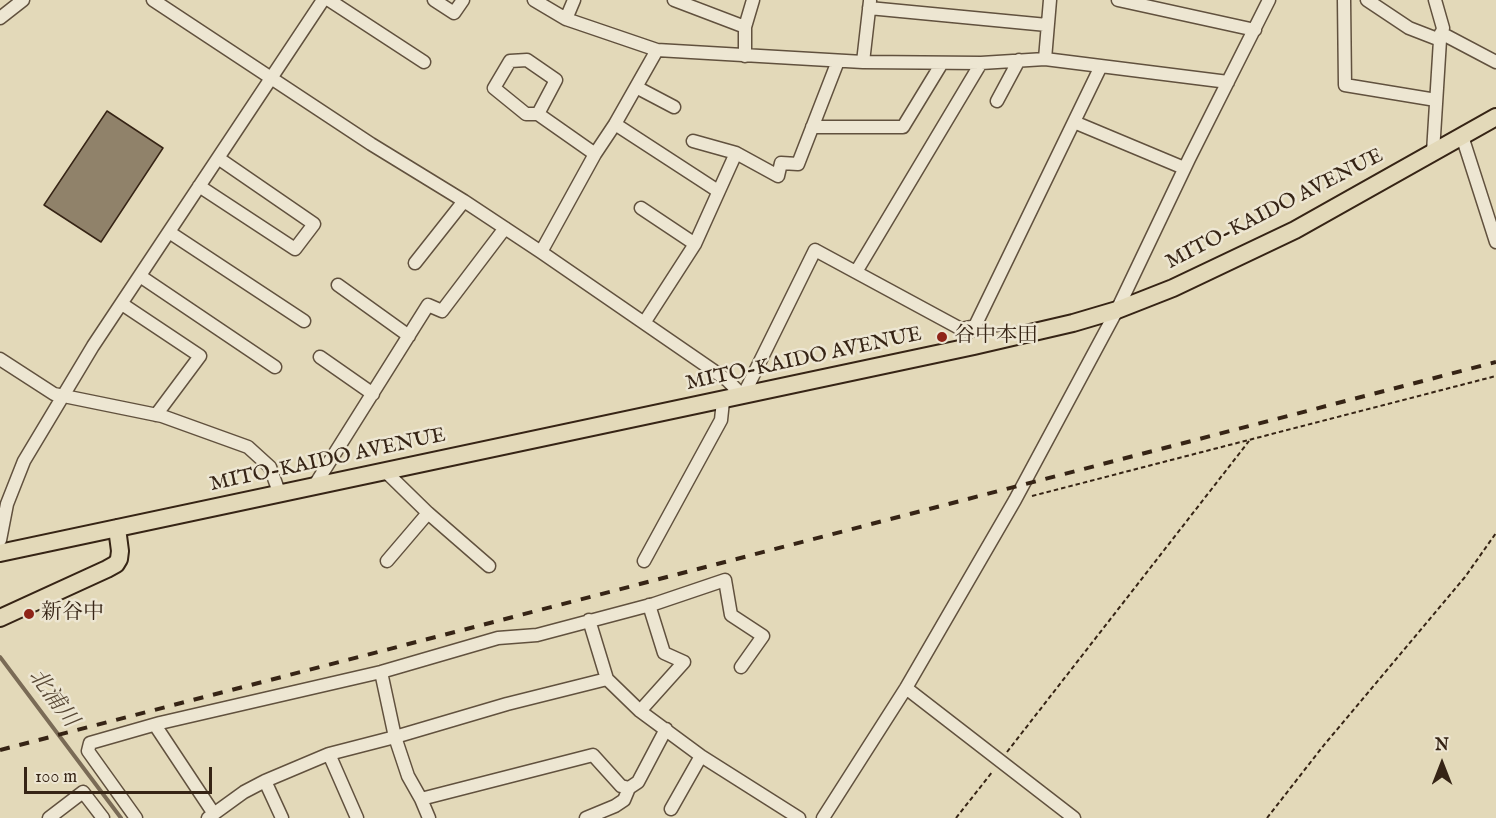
<!DOCTYPE html>
<html>
<head>
<meta charset="utf-8">
<style>
	body { margin:0 }
	#map { position:relative; width:1496px; height:818px; overflow:hidden; background:#e3d9b9; font-family:"IM FELL English",serif }
	canvas { display:block }
	.north { position:absolute; left:1412px; top:734px; width:60px; height:60px; -webkit-text-stroke:4px #ede6d2; paint-order:stroke; rotate:0deg; font-size:16px; font-weight:700; line-height:24px; text-align:center; color:#362415 }
	.north::after { content:''; display:block; margin:auto; width:21px; height:27px; background:#362415; clip-path:polygon(50% 0,100% 100%,50% 72%,0 100%) }
	.scale { position:absolute; left:24px; top:767px; width:188px; height:27px; box-sizing:border-box; border:3px solid #362415; border-top:0; padding-left:8px; font-size:18px; line-height:21px; white-space:nowrap; color:#362415; -webkit-text-stroke:4px #ede6d2; paint-order:stroke }
</style>
</head>
<body>
<div id="map">
<canvas width="1496" height="818"></canvas>
<div class="north">N</div>
<div class="scale">100 m</div>
</div>
<script>
const c = document.querySelector('canvas').getContext('2d');
c.lineJoin = 'round';
function shape(rows) {
  const path = new Path2D();
  for (const r of rows) {
    path.moveTo(r[0], r[1]);
    for (let i = 2; i < r.length; i += 2) path.lineTo(r[i], r[i + 1]);
  }
  return path;
}
function strokePath(path, color, width, dash) {
  c.strokeStyle = color;
  c.lineWidth = width;
  c.lineCap = dash ? 'butt' : 'round';
  c.setLineDash(dash || []);
  c.stroke(path);
}
function paint(path, color) {
  c.fillStyle = color;
  c.fill(path, 'evenodd');
}
function drawText(font, color, halo, rows, align = 'center') {
  c.font = font + ' "IM FELL English","Noto Serif JP",serif';
  c.lineWidth = 5;
  c.setLineDash([]);
  c.textBaseline = 'middle';
  c.strokeStyle = halo;
  c.fillStyle = color;
  for (const [text, x, y, turn = 0] of rows) {
    c.save();
    c.translate(x, y);
    c.rotate((+turn || 0) * Math.PI / 180);
    c.textAlign = isNaN(turn) ? turn : align;
    if (halo) c.strokeText(text, 0, 0);
    c.fillText(text, 0, 0);
    c.restore();
  }
}
strokePath(shape([
	[0,657,121,818]
]), '#7a6b56', 4);
const building = shape([
	[107,111,163,148,101,242,44,205,107,111]
]);
paint(building, '#90826a');
strokePath(building, '#362415', 1.5);
const minor = shape([
	[153,0,371,144,464,201,541,252,727,380,743,396,815,250,961,329,975,326,1101,66],
	[329,0,424,62],
	[434,0,454,13,463,0],
	[534,0,566,19,657,50,863,62,981,63,1045,59,1228,82],
	[674,0,745,27],
	[1118,0,1255,30],
	[1344,0,1345,85,1436,100],
	[1367,0,1409,28,1440,40],
	[869,8,1047,25],
	[0,18,23,0],
	[566,19,574,0],
	[1441,33,1496,62],
	[745,56,745,27,753,0],
	[1045,59,1050,0],
	[863,62,870,1],
	[636,87,674,107],
	[997,101,1019,60],
	[538,114,526,114,494,88,510,61,527,60,556,80,538,114,595,154],
	[1074,122,1184,168],
	[615,124,718,191],
	[812,127,903,127,942,63],
	[1462,136,1496,242],
	[693,141,736,153,778,176,781,163,798,164,838,61],
	[1433,152,1440,40,1443,28,1435,0],
	[199,186,295,249,314,224,218,158],
	[641,208,695,244],
	[169,232,304,321],
	[541,252,595,154,615,124,657,50],
	[415,263,464,201],
	[856,272,981,63],
	[140,276,275,367],
	[338,285,409,336],
	[122,304,200,356,156,415],
	[644,323,695,244,736,153],
	[320,357,373,394],
	[0,359,54,394,162,416,248,447,270,467,280,495],
	[386,472,428,513,489,566],
	[313,488,428,305,442,311,505,228],
	[0,540,7,504,24,461,93,346,323,0],
	[387,561,428,513],
	[644,561,721,420,723,401],
	[589,620,607,679],
	[381,672,395,737,408,776,421,799,429,818],
	[906,688,1074,818],
	[640,711,684,662,664,653,649,605],
	[155,725,214,814],
	[329,754,357,818],
	[265,781,282,818],
	[421,799,593,755,621,786,629,788,638,782,666,729],
	[671,809,701,756],
	[49,818,83,792,103,818],
	[136,818,88,751,90,743,160,723,381,672,498,638,537,635,654,604,725,580,731,615,763,636,741,667],
	[208,818,244,792,265,781,329,754,395,737,507,704,607,679,640,711,701,756,799,818],
	[586,818,615,806,624,800,629,788],
	[823,818,906,688,1015,500,1117,310,1189,159,1269,0]
]);
const major = shape([
	[0,553,974,346,1073,323,1117,310,1173,288,1295,230,1496,117],
	[0,618,107,569,116,564,119,559,120,551,117,528]
]);
strokePath(minor, '#61513e', 15);
strokePath(major, '#362415', 20);
strokePath(shape([
	[1032,496,1496,376],
	[1007,752,1249,441],
	[956,818,993,771],
	[1267,818,1324,745,1465,577,1496,533]
]), '#362415', 2, [4.5, 3]);
strokePath(minor, '#ede6d2', 12);
strokePath(major, '#e3d9b9', 16);
strokePath(shape([
	[0,750,1496,362]
]), '#362415', 4, [10, 10]);
for (const [x, y, r, color] of [
	[942,337,6,"#8f2418"],
	[29,614,6,"#8f2418"]
]) {
  const dot = new Path2D();
  dot.arc(x, y, r, 0, 2 * Math.PI);
  c.fillStyle = color;
  c.fill(dot);
  strokePath(dot, '#ede6d2', 2);
}
drawText('21px', '#362415', '#ede6d2', [
	["MITO-KAIDO AVENUE",1275,210,-27],
	["MITO-KAIDO AVENUE",804,360,-12],
	["MITO-KAIDO AVENUE",328,461,-12]
]);
drawText('21px', '#362415', '#ede6d2', [
	["谷中本田",954,337],
	["新谷中",41,614]
], 'left');
drawText('italic 22px', '#584835', '#ede6d2', [
	["北浦川",52,699,53]
]);
</script>
</body>
</html>
